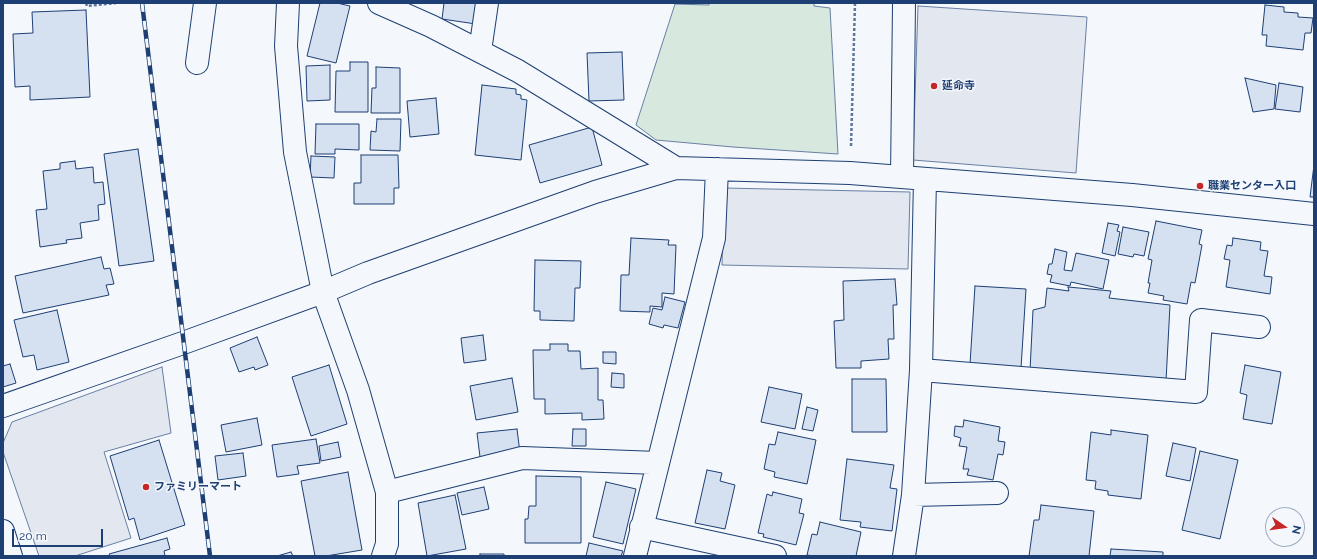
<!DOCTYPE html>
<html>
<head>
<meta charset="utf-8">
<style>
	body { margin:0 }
	#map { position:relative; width:1317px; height:559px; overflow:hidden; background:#f4f7fb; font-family:Raleway,sans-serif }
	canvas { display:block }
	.frame { position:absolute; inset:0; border:4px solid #1d3f73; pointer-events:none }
	.north { position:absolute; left:1265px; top:507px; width:40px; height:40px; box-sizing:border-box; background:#f4f7fb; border:1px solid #9eadc5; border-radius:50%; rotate:103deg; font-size:11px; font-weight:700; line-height:16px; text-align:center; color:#1d3f73 }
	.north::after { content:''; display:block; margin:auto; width:14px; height:18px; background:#c62828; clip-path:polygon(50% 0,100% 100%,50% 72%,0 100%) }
	.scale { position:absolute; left:12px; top:529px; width:91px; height:18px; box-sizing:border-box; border:2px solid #1d3f73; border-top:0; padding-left:5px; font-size:12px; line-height:14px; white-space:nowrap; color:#1d3f73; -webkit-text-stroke:3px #f4f7fb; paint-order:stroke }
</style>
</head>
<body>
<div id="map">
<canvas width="1317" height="559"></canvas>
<div class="frame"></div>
<div class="north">N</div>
<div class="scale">20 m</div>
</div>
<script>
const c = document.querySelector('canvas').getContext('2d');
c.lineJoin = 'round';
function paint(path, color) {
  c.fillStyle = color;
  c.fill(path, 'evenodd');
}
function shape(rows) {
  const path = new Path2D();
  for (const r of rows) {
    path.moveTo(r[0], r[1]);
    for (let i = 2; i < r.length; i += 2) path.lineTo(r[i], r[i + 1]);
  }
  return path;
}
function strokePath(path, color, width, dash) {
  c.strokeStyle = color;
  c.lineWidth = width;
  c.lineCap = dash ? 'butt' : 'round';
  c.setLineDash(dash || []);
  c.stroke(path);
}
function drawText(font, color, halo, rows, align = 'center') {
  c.font = font + ' Raleway,"Noto Sans JP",sans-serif';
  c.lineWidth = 3;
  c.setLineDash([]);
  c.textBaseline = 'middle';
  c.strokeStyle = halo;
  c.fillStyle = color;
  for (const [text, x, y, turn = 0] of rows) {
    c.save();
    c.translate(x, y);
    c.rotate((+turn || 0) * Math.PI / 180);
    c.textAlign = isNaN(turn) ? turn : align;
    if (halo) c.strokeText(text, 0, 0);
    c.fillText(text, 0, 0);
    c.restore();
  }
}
const green = shape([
	[709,3,814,3,814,6,830,8,838,154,733,147,656,140,636,125,675,4,709,5,709,3]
]);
paint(green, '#d7e8df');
strokePath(green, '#687fa3', 1);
const parking = shape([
	[918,6,1087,17,1076,173,913,160,918,6],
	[724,188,910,192,908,269,722,265,724,188],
	[162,367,171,433,104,452,131,538,75,556,39,556,3,452,3,443,12,422,162,367]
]);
paint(parking, '#e3e8f0');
strokePath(parking, '#687fa3', 1);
const building = shape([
	[320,3,337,3,350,6,336,63,307,56,320,3],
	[444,3,478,3,476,24,442,19,444,3],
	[1265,5,1284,7,1284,12,1298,13,1298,17,1313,18,1311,33,1305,33,1303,50,1266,46,1267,35,1262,35,1265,5],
	[86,10,90,97,30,100,30,86,15,87,13,34,33,33,32,12,86,10],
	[622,52,624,100,589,101,587,53,622,52],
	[350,62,368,62,368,112,335,112,336,71,350,71,350,62],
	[330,65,330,100,307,101,306,66,330,65],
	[376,67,400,68,400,113,371,113,372,88,376,88,376,67],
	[1245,78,1276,85,1274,109,1253,112,1245,78],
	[1279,83,1303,87,1300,112,1275,109,1279,83],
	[482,85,516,89,516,94,521,95,521,99,527,100,521,160,475,155,482,85],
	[436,98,439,134,410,137,407,101,436,98],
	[377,119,401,119,400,151,370,150,371,131,376,132,377,119],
	[316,124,359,124,359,150,335,149,335,154,315,154,316,124],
	[592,127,602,165,540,183,529,145,592,127],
	[138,149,154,261,119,266,104,154,138,149],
	[361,155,398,155,399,188,394,188,394,204,354,204,354,183,361,183,361,155],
	[311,156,335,157,334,178,310,177,311,156],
	[75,161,76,169,93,167,94,183,103,182,105,204,98,205,99,220,80,223,82,238,66,240,67,243,40,247,36,210,47,209,43,171,60,169,60,163,75,161],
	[1314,165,1314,197,1310,197,1314,165],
	[1156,221,1202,230,1199,244,1202,245,1195,283,1191,282,1187,304,1163,300,1164,296,1148,293,1150,283,1148,283,1152,260,1148,259,1156,221],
	[1108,223,1119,225,1117,231,1120,232,1115,256,1102,253,1108,223],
	[1123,227,1149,232,1144,256,1134,254,1133,257,1118,254,1123,227],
	[631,238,669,240,668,245,676,245,674,294,662,293,662,307,650,306,650,312,620,311,621,275,629,275,631,238],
	[1233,238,1261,242,1260,250,1268,251,1264,276,1272,277,1270,294,1226,287,1230,260,1224,259,1227,245,1232,246,1233,238],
	[1055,249,1067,252,1064,270,1072,271,1076,253,1109,260,1103,289,1071,282,1070,286,1050,282,1052,275,1047,274,1049,264,1052,264,1055,249],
	[101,257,104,269,110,268,114,284,106,285,109,295,23,313,15,276,101,257],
	[535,260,581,261,580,288,575,288,574,321,540,320,540,311,534,311,535,260],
	[895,279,897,305,893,305,894,339,888,339,889,359,861,361,861,368,836,368,834,321,844,320,843,281,895,279],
	[975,286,1026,289,1021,368,970,364,975,286],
	[1068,287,1111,291,1109,298,1170,305,1166,381,1030,371,1033,310,1045,307,1047,288,1069,291,1068,287],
	[665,297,685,302,678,328,664,325,663,328,649,324,653,308,662,310,665,297],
	[57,310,69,362,37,370,34,355,23,357,14,320,57,310],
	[483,335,486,360,464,363,461,338,483,335],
	[257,337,268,365,255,370,254,367,239,372,230,348,257,337],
	[550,344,568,344,568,351,580,351,581,369,598,368,598,400,603,400,604,419,582,420,582,413,545,414,545,399,534,399,533,350,550,350,550,344],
	[603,352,616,352,616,364,603,363,603,352],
	[10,364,16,383,3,387,3,366,10,364],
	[329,365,347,424,311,436,292,377,329,365],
	[1245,365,1281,372,1272,424,1243,419,1247,395,1240,393,1245,365],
	[612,373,624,374,624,388,611,387,612,373],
	[512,378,518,412,476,420,470,386,512,378],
	[852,379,886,379,887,432,852,432,852,379],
	[769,387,802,394,795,429,761,422,769,387],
	[807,407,818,410,813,431,802,429,807,407],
	[257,418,262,445,226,452,221,425,257,418],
	[964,420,1000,427,998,441,1005,442,1003,455,998,454,993,480,967,475,969,469,963,469,967,447,959,446,961,438,954,436,955,426,963,427,964,420],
	[517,429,520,453,480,457,477,433,517,429],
	[573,429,586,429,586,446,572,446,573,429],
	[1111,430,1148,435,1141,499,1108,495,1108,491,1095,489,1096,481,1086,480,1091,432,1111,435,1111,430],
	[778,432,816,440,807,484,774,477,775,472,764,469,769,444,775,445,778,432],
	[316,439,320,463,297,466,299,474,277,477,272,445,316,439],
	[159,440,185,525,140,540,134,518,129,520,110,456,159,440],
	[338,442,341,457,321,461,319,446,338,442],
	[1173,443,1196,448,1190,481,1166,476,1173,443],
	[1200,451,1238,460,1220,539,1182,530,1200,451],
	[243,453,246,476,218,480,215,456,243,453],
	[847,459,894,465,890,488,897,489,892,531,860,527,861,522,840,520,847,459],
	[707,470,722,473,720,481,735,485,725,529,695,523,707,470],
	[348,472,362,550,326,556,315,556,301,481,348,472],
	[536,476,581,477,581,543,525,543,525,519,528,519,529,506,536,506,536,476],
	[606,482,636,489,623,544,593,537,606,482],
	[484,487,489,509,462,515,457,493,484,487],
	[773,492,802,499,799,513,804,514,796,545,763,537,764,534,758,533,767,494,772,496,773,492],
	[455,495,466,549,427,556,418,503,455,495],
	[1041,505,1094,511,1089,556,1029,556,1034,520,1039,520,1041,505],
	[820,522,861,532,856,556,814,556,807,555,812,534,817,535,820,522],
	[167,538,170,549,164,551,165,556,110,556,109,554,167,538],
	[589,543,623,551,621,556,586,556,589,543],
	[1111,549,1163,552,1163,556,1110,556,1111,549],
	[291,552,293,556,277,556,291,552],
	[480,554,504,554,504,556,480,556,480,554]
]);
paint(building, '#d5e0f0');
strokePath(building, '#1d3f73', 1);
const minor = shape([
	[288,3,286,46,295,152,323,292,358,390,387,492,387,544,383,556],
	[379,3,431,26,518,71,676,168],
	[480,51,487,3],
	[197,63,205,3],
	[902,177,904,3],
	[921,370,1196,392,1201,320,1259,327],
	[3,406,183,343,323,292,368,273,595,192,676,168,850,173,1132,195,1314,214],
	[387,492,522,458,658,463],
	[913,495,997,493],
	[641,527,775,556],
	[635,556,714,238,717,169],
	[904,556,913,495,921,370,925,179]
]);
const major = shape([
	[3,531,11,556]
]);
strokePath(minor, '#1d3f73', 24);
strokePath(major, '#1d3f73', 24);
strokePath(shape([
	[86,3,87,6,116,3],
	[851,146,855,3]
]), '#5e769c', 2.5, [3, 2]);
strokePath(minor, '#f4f7fb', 22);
strokePath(major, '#f4f7fb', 22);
const rail = shape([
	[142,3,210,556]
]);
strokePath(rail, '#1d3f73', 4.5);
strokePath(rail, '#f4f7fb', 3, [9]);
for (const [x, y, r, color] of [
	[934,86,4,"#c62828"],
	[1200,186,4,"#c62828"],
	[146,487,4,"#c62828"]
]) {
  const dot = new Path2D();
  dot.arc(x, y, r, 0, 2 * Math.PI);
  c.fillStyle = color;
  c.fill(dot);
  strokePath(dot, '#f4f7fb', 1.5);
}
drawText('bold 11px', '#1d3f73', '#f4f7fb', [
	["延命寺",942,86],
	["職業センター入口",1208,186],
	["ファミリーマート",154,487]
], 'left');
</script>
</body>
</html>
